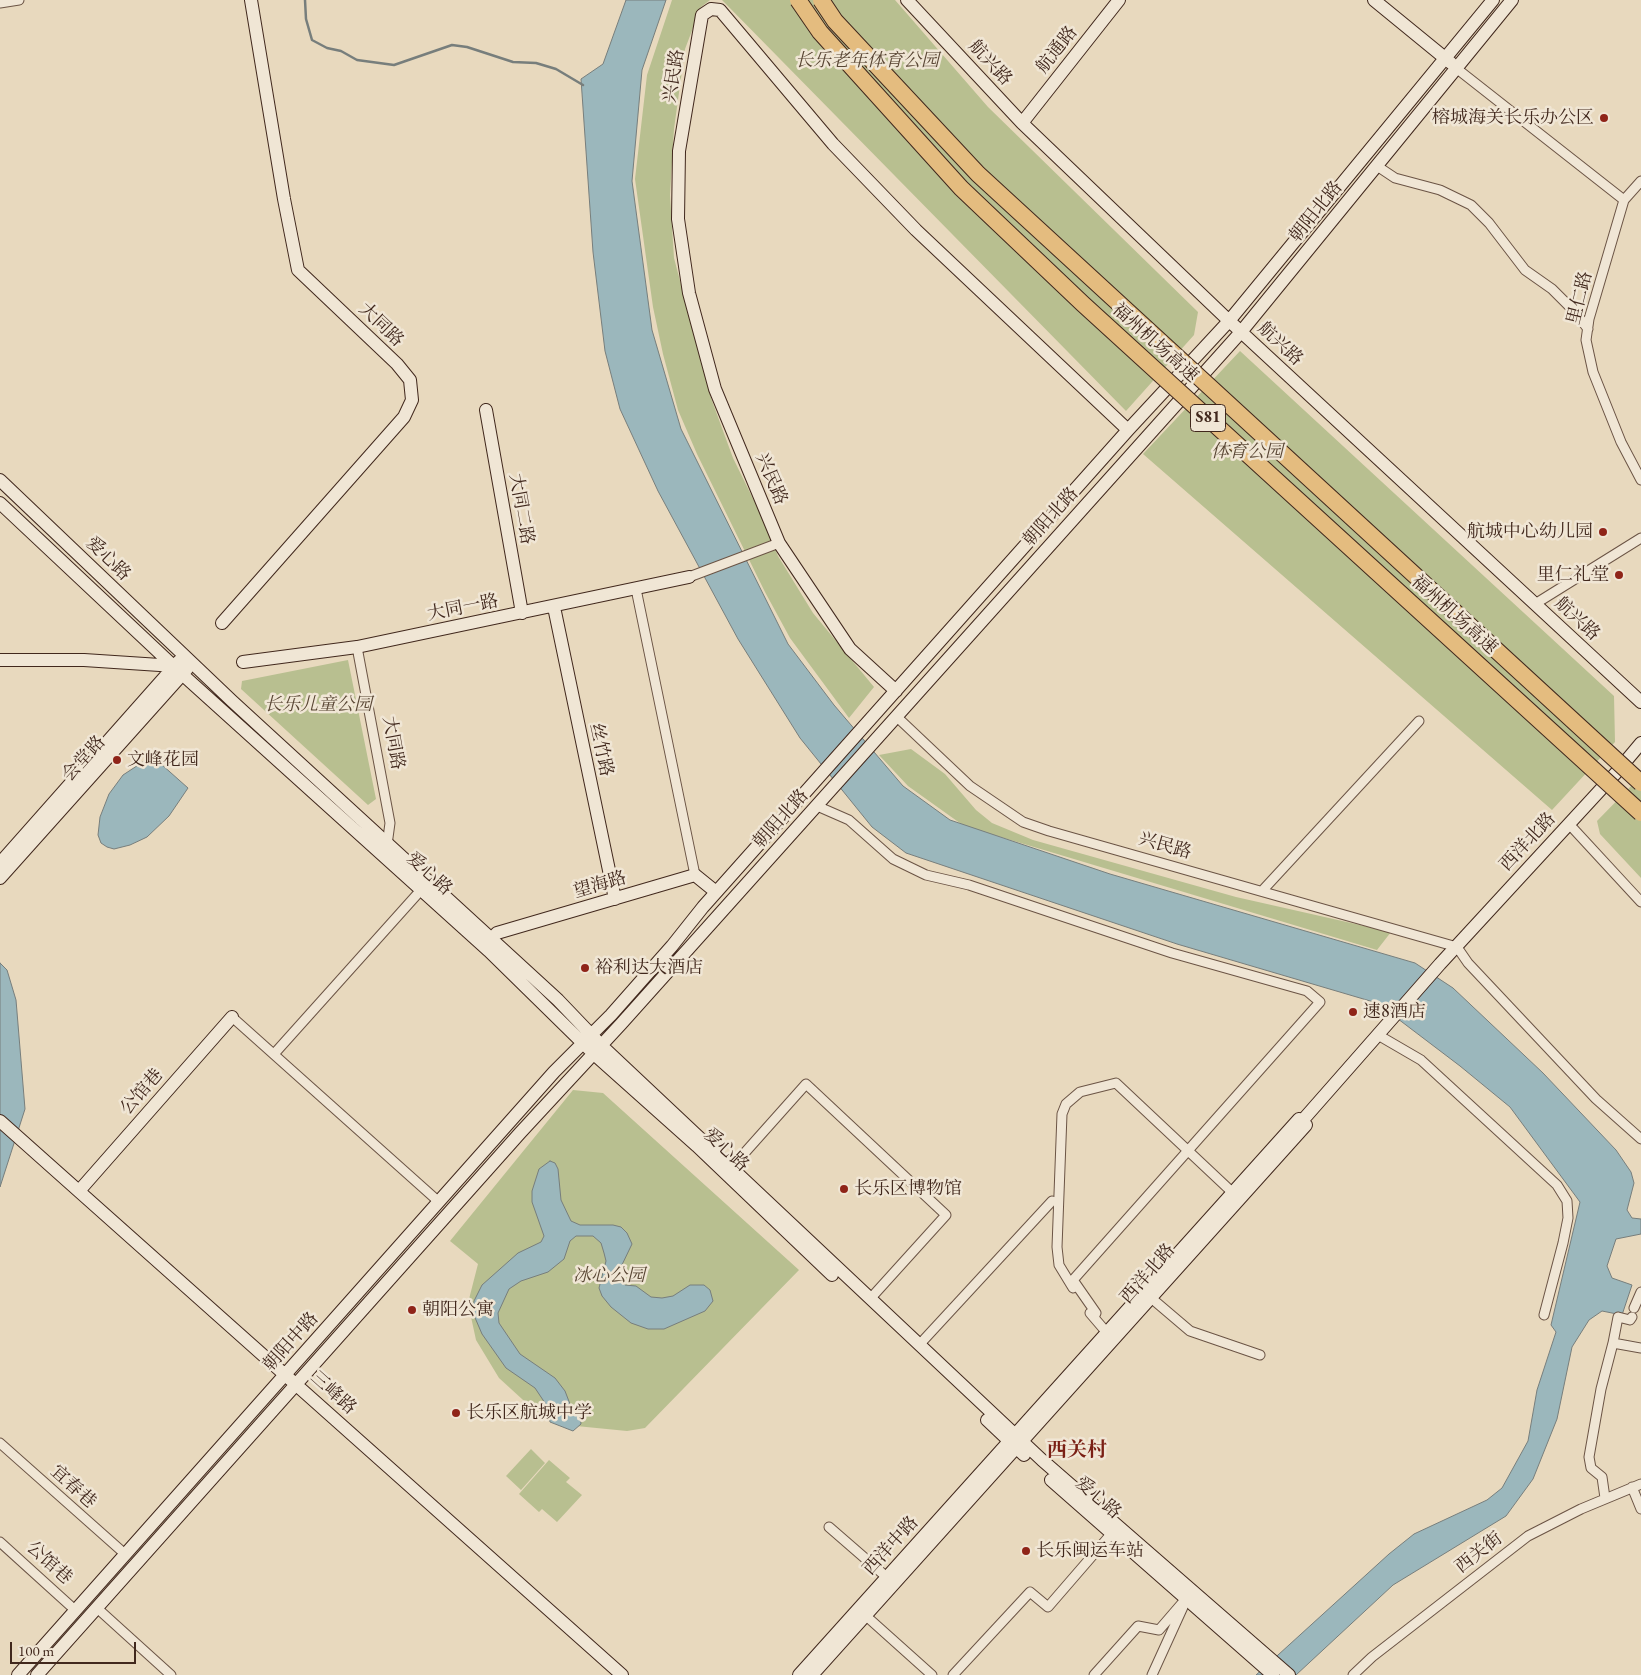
<!DOCTYPE html>
<html>
<head>
<meta charset="utf-8">
<style>
	body { margin:0 }
	#map { position:relative; width:1641px; height:1675px; overflow:hidden; background:#e8d9be; font-family:"EB Garamond",serif }
	canvas { display:block }
	.scale { position:absolute; left:10px; top:1642px; width:126px; height:22px; box-sizing:border-box; border:2px solid #41281d; border-top:0; padding-left:6px; font-size:15px; line-height:18px; white-space:nowrap; color:#41281d; -webkit-text-stroke:4px #f0e6d5; paint-order:stroke }
</style>
</head>
<body>
<div id="map">
<canvas width="1641" height="1675"></canvas>
<div class="scale">100 m</div>
</div>
<script>
const c = document.querySelector('canvas').getContext('2d');
c.lineJoin = 'round';
function paint(path, color) {
  c.fillStyle = color;
  c.fill(path, 'evenodd');
}
function shape(rows) {
  const path = new Path2D();
  for (const r of rows) {
    path.moveTo(r[0], r[1]);
    for (let i = 2; i < r.length; i += 2) path.lineTo(r[i], r[i + 1]);
  }
  return path;
}
function strokePath(path, color, width, dash) {
  c.strokeStyle = color;
  c.lineWidth = width;
  c.lineCap = dash ? 'butt' : 'round';
  c.setLineDash(dash || []);
  c.stroke(path);
}
function drawText(font, color, halo, rows, align = 'center') {
  c.font = font + ' "EB Garamond","Noto Serif SC",serif';
  c.lineWidth = 5;
  c.setLineDash([]);
  c.textBaseline = 'middle';
  c.strokeStyle = halo;
  c.fillStyle = color;
  for (const [text, x, y, turn = 0] of rows) {
    c.save();
    c.translate(x, y);
    c.rotate((+turn || 0) * Math.PI / 180);
    c.textAlign = isNaN(turn) ? turn : align;
    if (halo) c.strokeText(text, 0, 0);
    c.fillText(text, 0, 0);
    c.restore();
  }
}
paint(shape([
	[672,0,710,0,701,7,685,49,674,129,670,195,674,258,711,398,733,458,764,521,778,556,813,613,874,687,849,718,790,638,765,592,697,454,678,410,663,354,653,307,635,179,647,75],
	[722,0,895,0,988,107,1198,312,1194,335,1126,411],
	[1240,351,1614,696,1615,742,1552,810,1143,454],
	[348,660,376,799,368,805,241,689,242,681],
	[911,749,945,774,976,810,992,823,1033,840,1236,897,1391,932,1377,950,964,826,908,786,879,755],
	[1636,781,1641,787,1641,878,1600,834,1597,821],
	[573,1090,603,1093,799,1270,645,1428,627,1431,566,1425,534,1410,499,1378,476,1340,468,1303,478,1264,450,1241],
	[531,1449,545,1463,521,1490,506,1476],
	[549,1460,570,1478,566,1482,582,1495,557,1522,542,1509,539,1512,519,1494]
]), '#b8bf90');
const water = shape([
	[626,0,666,0,642,70,632,181,652,330,681,429,788,644,834,705,903,786,950,820,1110,874,1415,963,1453,988,1543,1073,1616,1150,1631,1172,1634,1183,1627,1210,1632,1218,1641,1219,1641,1234,1616,1239,1607,1266,1612,1278,1632,1285,1622,1315,1602,1311,1589,1320,1572,1347,1557,1419,1533,1479,1506,1516,1393,1585,1296,1675,1256,1675,1389,1554,1414,1534,1487,1500,1502,1488,1528,1441,1537,1390,1556,1332,1551,1325,1580,1202,1510,1107,1460,1066,1377,1003,1177,944,906,853,872,827,800,738,738,639,658,491,620,409,605,351,593,252,581,79,603,64,626,0],
	[152,756,188,788,169,816,147,837,130,845,114,849,107,847,101,843,98,835,100,817,109,794,123,775,152,756],
	[0,963,7,970,16,1000,25,1109,0,1187,0,963],
	[550,1161,555,1163,558,1169,561,1200,571,1221,580,1225,613,1225,621,1227,627,1233,632,1244,619,1271,618,1277,625,1285,636,1286,651,1297,662,1298,673,1296,690,1285,704,1285,710,1290,713,1301,705,1311,664,1329,648,1329,631,1323,611,1307,602,1296,599,1288,606,1261,604,1253,601,1243,593,1236,576,1236,570,1241,564,1259,548,1272,521,1281,509,1289,498,1313,499,1323,520,1354,555,1378,565,1391,570,1404,580,1416,581,1424,573,1431,550,1422,547,1406,535,1388,506,1368,482,1334,473,1313,474,1301,482,1285,518,1253,541,1242,544,1236,532,1202,532,1191,539,1169,550,1161]
]);
paint(water, '#9bb7bc');
strokePath(water, '#777e7c', 1);
strokePath(shape([
	[305,0,306,19,312,40,327,48,341,51,357,60,394,65,452,45,467,47,513,62,536,63,556,69,583,85]
]), '#777e7c', 2.5);
const street = shape([
	[0,3,19,0],
	[1456,68,1624,200],
	[1377,166,1395,178,1440,190,1471,205,1489,223,1525,270,1552,289,1575,312,1588,329],
	[1641,181,1624,200,1589,319,1586,340,1593,372,1621,442,1641,480],
	[689,577,779,543],
	[636,589,695,875],
	[1535,604,1641,538],
	[357,647,390,823,387,845],
	[897,717,970,786,1023,822,1049,831,1457,947,1468,963,1596,1099,1641,1139],
	[817,806,849,820,893,859,926,875,969,885,1172,953,1307,991,1320,1002,1073,1280,1096,1313,1094,1317],
	[1569,824,1641,902],
	[1262,891,1419,721],
	[232,1017,439,1202],
	[1378,1035,1421,1060,1557,1185,1567,1201,1568,1218,1563,1243,1544,1315],
	[274,1054,421,890],
	[732,1167,806,1084,946,1215,870,1299],
	[1073,1288,1059,1265,1057,1247,1062,1114,1066,1104,1080,1092,1116,1083,1233,1193],
	[1150,1297,1190,1331,1260,1355],
	[1634,1308,1641,1292],
	[1090,1313,1108,1334],
	[1613,1343,1618,1317,1630,1320,1632,1317],
	[919,1345,1052,1201],
	[0,1443,125,1554],
	[1632,1487,1641,1509],
	[1605,1498,1602,1477,1591,1468,1589,1457,1601,1389,1613,1343,1641,1348],
	[829,1527,890,1580],
	[0,1542,75,1610],
	[97,1608,171,1675],
	[865,1615,932,1675],
	[953,1675,1030,1592,1048,1607,1112,1533],
	[1094,1675,1138,1626,1159,1630,1190,1594],
	[1152,1675,1183,1607],
	[1353,1675,1372,1657,1528,1536,1581,1509,1641,1484]
]);
const secondary = shape([
	[907,0,1022,123,1225,317,1641,702],
	[1374,0,1451,63],
	[1022,123,1119,0],
	[486,410,522,613],
	[0,480,232,701,558,1000,602,1046,1042,1460,1289,1675],
	[0,503,183,675,489,951,594,1054,697,1146,832,1275],
	[554,607,615,899],
	[222,623,404,417,412,400,410,380,397,364,298,270,284,199,251,0],
	[0,660,84,660,175,666],
	[243,662,357,647,689,577],
	[896,691,850,649,779,543,715,389,689,293,678,219,679,151,702,15,711,9,720,10,833,144,916,230,1128,430],
	[0,863,179,661],
	[0,878,187,669],
	[491,939,497,933,695,875,716,892],
	[0,1121,622,1675],
	[1302,1121,1440,964,1615,774,1641,743],
	[79,1191,232,1017],
	[987,1420,1024,1455],
	[1051,1480,1273,1675],
	[18,1675,554,1072,611,1015,672,946,703,907,1128,430,1229,321,1493,0],
	[37,1675,520,1133,621,1024,1241,332,1512,0],
	[799,1675,1299,1119,1306,1125,812,1675]
]);
strokePath(street, '#6b5445', 11);
strokePath(secondary, '#41281d', 14);
strokePath(street, '#f0e6d5', 9);
strokePath(secondary, '#f0e6d5', 12);
const highwayBridge = shape([
	[798,0,820,32,961,188,1083,304,1641,813],
	[821,0,835,21,978,174,1641,783]
]);
strokePath(highwayBridge, '#41281d', 18, []);
strokePath(highwayBridge, '#e4bc7f', 16);
for (const [x, y, r, color] of [
	[1604,118,5,"#8f2418"],
	[1603,532,5,"#8f2418"],
	[1619,575,5,"#8f2418"],
	[117,760,5,"#8f2418"],
	[585,968,5,"#8f2418"],
	[1353,1012,5,"#8f2418"],
	[844,1189,5,"#8f2418"],
	[412,1310,5,"#8f2418"],
	[456,1413,5,"#8f2418"],
	[1026,1551,5,"#8f2418"]
]) {
  const dot = new Path2D();
  dot.arc(x, y, r, 0, 2 * Math.PI);
  c.fillStyle = color;
  c.fill(dot);
  strokePath(dot, '#f0e6d5', 2);
}
for (const [x, y, w] of [
	[1208,418,35]
]) {
  const box = new Path2D();
  box.roundRect(x - w / 2, y - 13.5, w, 27, 4);
  c.fillStyle = '#f0e6d5';
  c.fill(box);
  strokePath(box, '#41281d', 1);
}
drawText('bold 16px', '#41281d', null, [
	["S81",1208,418]
]);
drawText('18px', '#41281d', '#f0e6d5', [
	["航通路",1057,50,-52],
	["航兴路",990,63,47],
	["兴民路",674,76,-81],
	["朝阳北路",1316,212,-51],
	["里仁路",1580,298,-76],
	["大同路",381,325,44],
	["福州机场高速",1155,343,42],
	["航兴路",1280,344,43],
	["兴民路",771,479,67],
	["大同二路",521,509,80],
	["朝阳北路",1051,517,-48],
	["爱心路",108,559,44],
	["大同一路",463,608,-11],
	["福州机场高速",1454,615,42],
	["航兴路",1577,619,43],
	["大同路",393,743,80],
	["丝竹路",601,750,78],
	["会堂路",84,759,-48],
	["朝阳北路",781,819,-48],
	["西洋北路",1528,842,-47],
	["兴民路",1165,846,16],
	["爱心路",429,874,42],
	["望海路",600,885,-16],
	["公馆巷",142,1092,-49],
	["爱心路",726,1150,43],
	["西洋北路",1148,1274,-49],
	["朝阳中路",291,1342,-48],
	["三峰路",333,1393,42],
	["宜春巷",73,1487,42],
	["爱心路",1098,1498,41],
	["西洋中路",891,1546,-48],
	["西关街",1479,1553,-38],
	["公馆巷",49,1563,42]
]);
drawText('italic 18px', '#594634', '#f0e6d5', [
	["长乐老年体育公园",867,61],
	["体育公园",1247,452],
	["长乐儿童公园",318,705],
	["冰心公园",609,1276]
]);
drawText('18px', '#41281d', '#f0e6d5', [
	["榕城海关长乐办公区",1594,118,"right"],
	["航城中心幼儿园",1593,532,"right"],
	["里仁礼堂",1609,575,"right"],
	["文峰花园",127,760],
	["裕利达大酒店",595,968],
	["速8酒店",1363,1012],
	["长乐区博物馆",854,1189],
	["朝阳公寓",422,1310],
	["长乐区航城中学",466,1413],
	["长乐闽运车站",1036,1551]
], 'left');
drawText('bold 20px', '#7a1f14', '#f0e6d5', [
	["西关村",1077,1451]
]);
</script>
</body>
</html>
